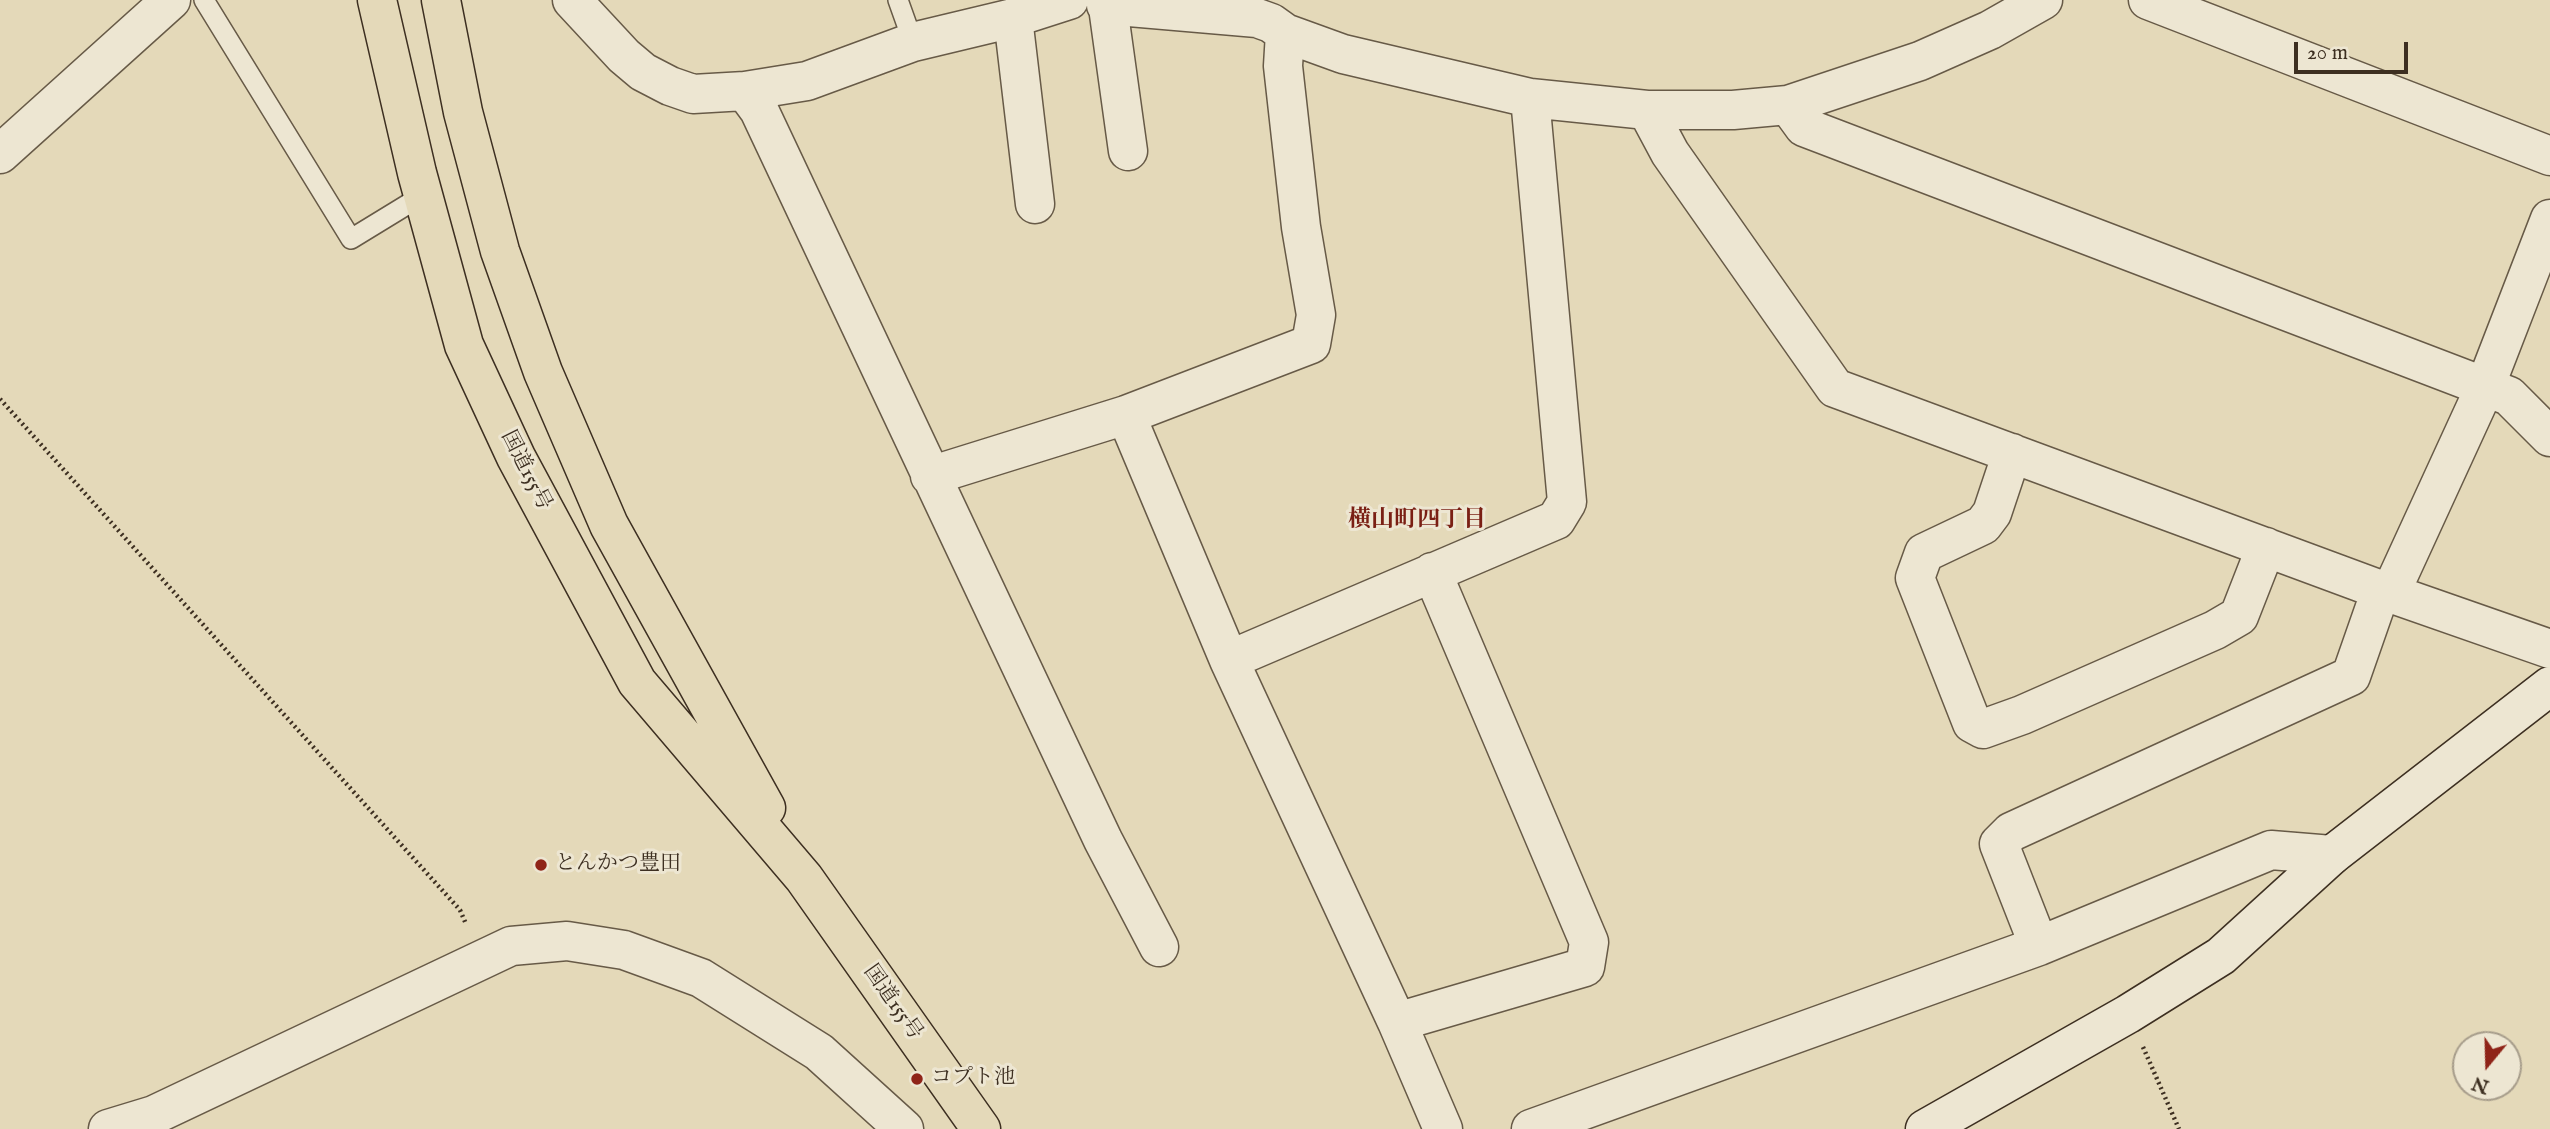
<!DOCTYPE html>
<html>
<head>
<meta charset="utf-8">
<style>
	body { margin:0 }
	#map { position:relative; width:2550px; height:1129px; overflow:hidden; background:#e4d9b9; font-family:"IM FELL English",serif }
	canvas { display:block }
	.north { position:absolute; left:2452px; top:1031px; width:70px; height:70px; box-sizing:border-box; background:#ede6d2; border:2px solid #a79d8b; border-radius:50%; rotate:199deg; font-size:19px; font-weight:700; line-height:28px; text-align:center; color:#3d2f21 }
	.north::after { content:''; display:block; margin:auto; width:24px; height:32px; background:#8f2418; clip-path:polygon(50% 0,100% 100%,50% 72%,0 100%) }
	.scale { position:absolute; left:2294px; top:42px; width:114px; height:32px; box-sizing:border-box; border:4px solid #3d2f21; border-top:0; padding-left:9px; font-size:21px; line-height:24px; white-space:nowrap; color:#3d2f21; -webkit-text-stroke:5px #ede6d2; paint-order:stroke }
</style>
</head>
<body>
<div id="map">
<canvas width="2550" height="1129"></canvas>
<div class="north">N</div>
<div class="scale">20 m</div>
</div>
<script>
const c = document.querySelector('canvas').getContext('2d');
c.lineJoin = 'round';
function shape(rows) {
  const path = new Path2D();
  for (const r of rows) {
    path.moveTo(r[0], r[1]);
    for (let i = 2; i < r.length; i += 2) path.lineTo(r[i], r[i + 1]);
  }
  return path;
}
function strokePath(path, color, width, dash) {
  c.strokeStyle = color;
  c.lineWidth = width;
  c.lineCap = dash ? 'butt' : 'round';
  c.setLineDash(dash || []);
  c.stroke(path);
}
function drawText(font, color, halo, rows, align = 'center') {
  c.font = font + ' "IM FELL English","Noto Serif JP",serif';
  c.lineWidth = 6;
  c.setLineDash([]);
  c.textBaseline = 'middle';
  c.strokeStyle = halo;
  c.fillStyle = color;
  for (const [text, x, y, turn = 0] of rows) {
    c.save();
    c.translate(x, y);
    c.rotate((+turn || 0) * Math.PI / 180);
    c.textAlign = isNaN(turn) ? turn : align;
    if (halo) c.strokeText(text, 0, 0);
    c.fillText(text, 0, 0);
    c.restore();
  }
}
const lane = shape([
	[204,0,351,239,423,195],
	[898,0,913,42]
]);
const street = shape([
	[572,0,624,56,643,72,670,86,693,94,745,91,807,81,913,42,1013,18,1069,0],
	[1107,0,1128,151],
	[2148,0,2550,156],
	[1106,5,1257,18,1271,23,1285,33,1343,54,1530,98,1647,110,1733,110,1788,105,1920,61,1990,30,2043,0],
	[1013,18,1035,204],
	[745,91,759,110,1103,840,1159,947],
	[1788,105,1804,127,2509,396,2550,437],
	[1647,110,1670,153,1835,388,2381,590,2550,649],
	[0,154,171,0],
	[1126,415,1229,660],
	[2012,453,1992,513,1983,525,1924,553,1915,578,1972,723,1983,729,2022,715,2215,630,2239,616,2266,547],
	[930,476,1126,415,1311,344,1316,315,1301,227,1283,66,1285,33],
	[2390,594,2485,387,2550,219],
	[2039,946,1999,844,2011,832,2351,676,2381,590],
	[1397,1022,1585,967,1589,942,1432,572],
	[108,1129,154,1115,511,946,567,941,624,950,701,978,819,1052,904,1129],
	[1443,1129,1397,1022,1229,660,1556,520,1567,502,1530,98],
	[1531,1129,2039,946,2271,850,2332,855]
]);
const secondary = shape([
	[1925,1129,2128,1014,2221,956,2332,855,2550,686]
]);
const highway = shape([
	[377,0,417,173,464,345,516,457,637,682,804,878,981,1129],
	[441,0,463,112,500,251,543,372,609,525,766,808]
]);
strokePath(lane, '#675a47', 22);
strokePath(street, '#675a47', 41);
strokePath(secondary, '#3d2f21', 41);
strokePath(highway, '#3d2f21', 41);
strokePath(shape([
	[0,399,460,910,466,924],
	[2143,1047,2179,1129]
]), '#3d2f21', 4.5, [2, 3.5]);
strokePath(lane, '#ede6d2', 19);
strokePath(street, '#ede6d2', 38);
strokePath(secondary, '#ede6d2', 38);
strokePath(highway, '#e4d9b9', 38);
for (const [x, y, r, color] of [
	[541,865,7,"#8f2418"],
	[917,1079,7,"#8f2418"]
]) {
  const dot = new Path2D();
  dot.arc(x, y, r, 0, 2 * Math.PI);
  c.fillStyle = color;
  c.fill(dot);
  strokePath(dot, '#ede6d2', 2.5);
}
drawText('21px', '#3d2f21', '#ede6d2', [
	["国道155号",525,471,63],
	["国道155号",892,1003,55]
]);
drawText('21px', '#3d2f21', '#ede6d2', [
	["とんかつ豊田",555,865],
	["コプト池",931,1079]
], 'left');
drawText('bold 23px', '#7a1f14', '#ede6d2', [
	["横山町四丁目",1417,521]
]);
</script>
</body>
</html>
